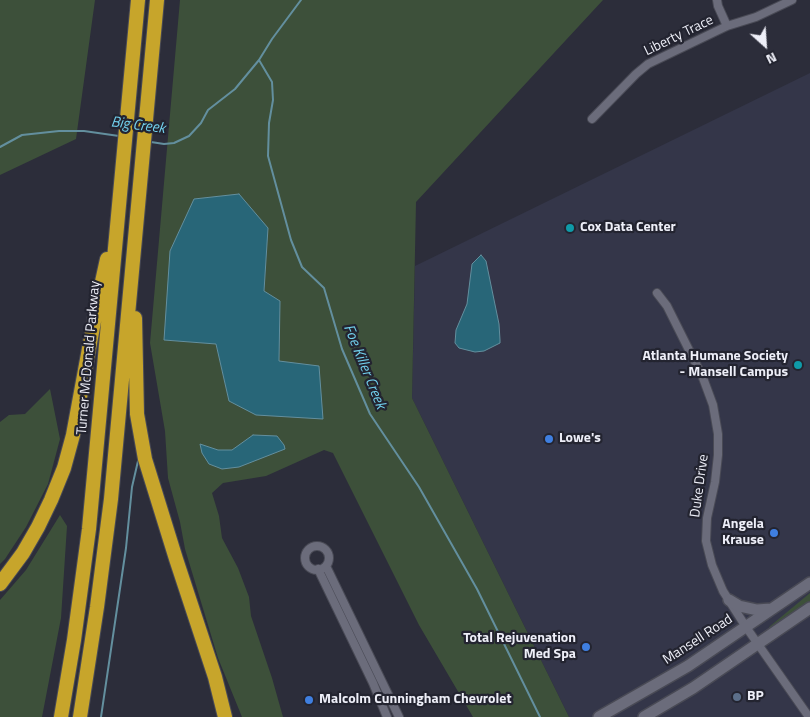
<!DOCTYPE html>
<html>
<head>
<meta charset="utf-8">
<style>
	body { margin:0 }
	#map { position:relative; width:810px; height:717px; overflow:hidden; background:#2c2d3a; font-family:"Titillium Web",sans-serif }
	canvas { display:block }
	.north { position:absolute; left:740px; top:20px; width:50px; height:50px; -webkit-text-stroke:4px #232430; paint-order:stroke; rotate:154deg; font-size:14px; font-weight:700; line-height:20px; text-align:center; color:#eeeff8 }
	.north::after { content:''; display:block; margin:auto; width:18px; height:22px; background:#eeeff8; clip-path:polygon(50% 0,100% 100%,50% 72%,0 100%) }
</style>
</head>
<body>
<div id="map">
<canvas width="810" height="717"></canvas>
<div class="north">N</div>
</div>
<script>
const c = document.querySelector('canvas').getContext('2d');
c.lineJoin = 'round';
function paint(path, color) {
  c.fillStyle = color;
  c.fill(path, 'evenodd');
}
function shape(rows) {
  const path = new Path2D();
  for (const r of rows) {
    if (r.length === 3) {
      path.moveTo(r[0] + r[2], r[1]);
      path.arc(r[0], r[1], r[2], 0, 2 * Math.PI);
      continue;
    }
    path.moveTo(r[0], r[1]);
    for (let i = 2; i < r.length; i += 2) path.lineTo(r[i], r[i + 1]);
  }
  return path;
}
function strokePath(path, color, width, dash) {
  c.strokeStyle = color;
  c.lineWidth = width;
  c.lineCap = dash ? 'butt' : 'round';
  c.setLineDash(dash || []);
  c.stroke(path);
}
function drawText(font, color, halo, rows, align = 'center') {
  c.font = font + ' "Titillium Web",sans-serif';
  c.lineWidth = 4.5;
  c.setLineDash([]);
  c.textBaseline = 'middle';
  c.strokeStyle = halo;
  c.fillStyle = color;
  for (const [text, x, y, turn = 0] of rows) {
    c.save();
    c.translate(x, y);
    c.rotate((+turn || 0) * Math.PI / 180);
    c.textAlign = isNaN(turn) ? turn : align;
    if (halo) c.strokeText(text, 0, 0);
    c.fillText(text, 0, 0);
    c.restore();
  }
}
paint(shape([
	[810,73,810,717,569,717,412,398,415,266]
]), '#343649');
paint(shape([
	[0,0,95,0,76,139,0,175],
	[180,0,603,0,416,202,412,398,569,717,473,717,419,625,333,453,324,450,266,476,223,483,212,493,219,516,222,538,238,568,249,597,251,616,272,678,283,717,242,717,218,658,185,549,180,522,168,478,165,431,150,343],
	[268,228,264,292,280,301,279,361,229,401,216,344],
	[50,389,60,439,48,484,26,527,5,559,0,564,0,422,9,415,25,414],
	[60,515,67,526,61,618,42,717,0,717,0,600,26,570],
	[810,593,810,604,770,629,769,627]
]), '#3d503a');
const water = shape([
	[239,194,268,228,264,291,280,301,279,361,319,366,323,419,256,415,229,401,216,344,164,340,170,251,194,199,239,194],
	[481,255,486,261,499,324,500,340,500,343,484,351,475,352,459,348,455,343,456,330,467,304,472,264,481,255],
	[253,435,277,436,284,445,285,449,239,467,222,469,209,464,202,453,200,444,218,450,232,450,253,435]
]);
paint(water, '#286678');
strokePath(water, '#638f9e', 1);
strokePath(shape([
	[259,60,272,82,273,100,269,123,268,156,291,240,302,267,324,288,342,349,370,414,419,487,477,589,540,717],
	[151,142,164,144,174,143,189,136,201,123,208,110,235,89,259,60,272,39,301,0],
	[0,147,22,135,59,131,84,131,119,136],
	[101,717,126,548,132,487,138,461]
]), '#638f9e', 2);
const minor = shape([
	[717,0,718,6,727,26],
	[592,119,636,74,648,64,727,26,756,17,792,0],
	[657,293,667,306,703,378,713,405,718,434,718,455,715,482,707,518,706,541,712,565,723,591,746,627,809,717],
	[317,558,12],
	[326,566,399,717],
	[318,569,373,683,387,717]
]);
const secondary = shape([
	[729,600,739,606,757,610,771,609],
	[599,717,688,666,810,583],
	[644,717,693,688,810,608]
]);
const motorway = shape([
	[135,318,137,414,145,459,176,559,215,677,225,717],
	[0,584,23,553,38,527,51,500,64,468,73,435,98,300,107,259],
	[61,717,74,640,89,529,138,0],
	[80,717,97,607,111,499,157,0]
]);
strokePath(minor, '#494a55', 10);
strokePath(secondary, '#494a55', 14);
strokePath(motorway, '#494a55', 16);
strokePath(minor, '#6b6c7b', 8);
strokePath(secondary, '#6b6c7b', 11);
strokePath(motorway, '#c7a52b', 14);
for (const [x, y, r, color] of [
	[570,228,5,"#0f9aa8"],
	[798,365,5,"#0f9aa8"],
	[549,439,5,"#3f7fe0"],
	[774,533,5,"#3f7fe0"],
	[586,647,5,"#3f7fe0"],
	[737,697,5,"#5c6f8a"],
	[309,700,5,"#3f7fe0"]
]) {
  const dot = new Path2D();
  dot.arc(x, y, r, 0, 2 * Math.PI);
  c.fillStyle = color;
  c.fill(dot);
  strokePath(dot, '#232430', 2);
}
drawText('14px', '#eeeff8', '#232430', [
	["Liberty Trace",679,36,-26],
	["Turner McDonald Parkway",89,358,-85],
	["Duke Drive",700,486,-82],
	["Mansell Road",698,640,-33]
]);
drawText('bold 14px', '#eeeff8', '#232430', [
	["Cox Data Center",580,228],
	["Atlanta Humane Society",788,357,"right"],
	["- Mansell Campus",788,373,"right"],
	["Lowe's",559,439],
	["Angela",764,525,"right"],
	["Krause",764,541,"right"],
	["Total Rejuvenation",576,639,"right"],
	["Med Spa",576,655,"right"],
	["BP",747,697],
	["Malcolm Cunningham Chevrolet",319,700]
], 'left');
drawText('italic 15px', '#72d1ee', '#232430', [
	["Big Creek",138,126,7],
	["Foe Killer Creek",364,367,68]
]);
</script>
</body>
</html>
